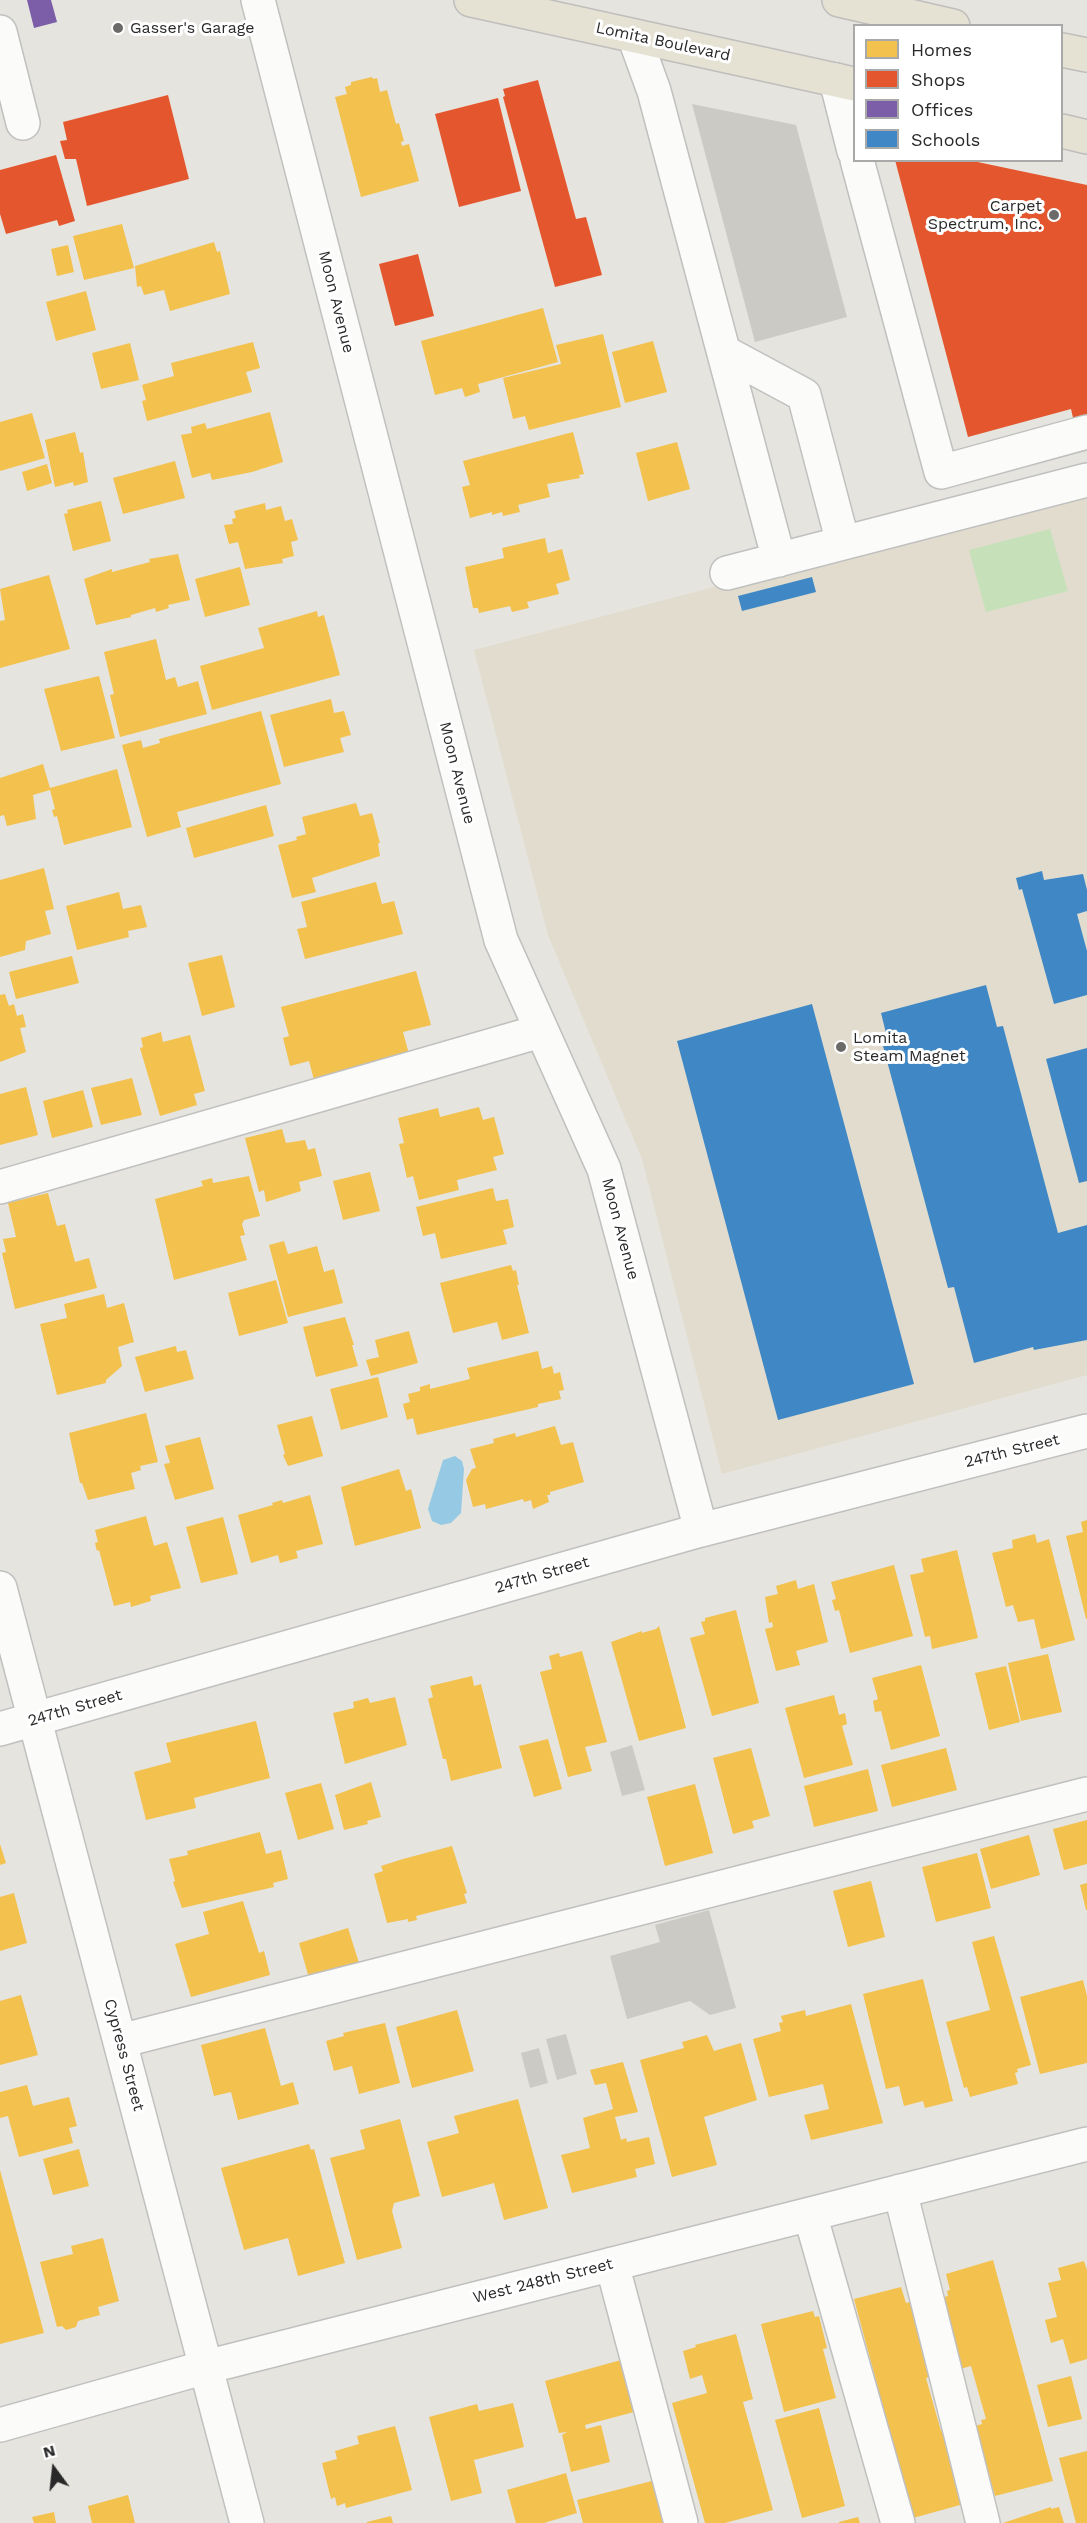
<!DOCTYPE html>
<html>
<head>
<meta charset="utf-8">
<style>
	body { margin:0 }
	#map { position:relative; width:1087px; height:2523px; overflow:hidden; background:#e6e4de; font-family:"Work Sans",sans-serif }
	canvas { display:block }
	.legend { position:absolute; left:853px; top:24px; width:210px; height:138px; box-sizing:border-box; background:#fff; border:2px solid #a9a9a9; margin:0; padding:8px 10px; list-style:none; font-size:18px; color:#292929 }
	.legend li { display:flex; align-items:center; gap:12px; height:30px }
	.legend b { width:30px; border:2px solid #a9a9a9 }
	.north { position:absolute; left:24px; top:2439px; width:60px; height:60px; -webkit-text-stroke:4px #fff; paint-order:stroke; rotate:345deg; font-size:16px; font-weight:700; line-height:24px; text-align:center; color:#292929 }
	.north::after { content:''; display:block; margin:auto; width:21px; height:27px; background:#292929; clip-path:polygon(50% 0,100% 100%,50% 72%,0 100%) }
</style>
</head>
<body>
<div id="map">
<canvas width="1087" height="2523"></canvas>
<ul class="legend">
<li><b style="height:16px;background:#f2c14e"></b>Homes</li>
<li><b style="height:16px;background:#e4572e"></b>Shops</li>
<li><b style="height:16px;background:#7b5ea7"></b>Offices</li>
<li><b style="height:16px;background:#3f88c5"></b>Schools</li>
</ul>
<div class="north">N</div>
</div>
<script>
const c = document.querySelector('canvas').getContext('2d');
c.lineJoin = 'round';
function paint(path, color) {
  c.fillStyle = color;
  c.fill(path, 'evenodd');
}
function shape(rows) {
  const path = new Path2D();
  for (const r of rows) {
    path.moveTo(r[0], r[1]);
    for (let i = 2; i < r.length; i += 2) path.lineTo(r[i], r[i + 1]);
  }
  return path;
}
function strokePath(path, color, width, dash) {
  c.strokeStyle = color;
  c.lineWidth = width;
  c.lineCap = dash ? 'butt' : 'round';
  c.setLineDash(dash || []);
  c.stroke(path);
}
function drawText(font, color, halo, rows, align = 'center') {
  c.font = font + ' "Work Sans",sans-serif';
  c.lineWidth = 6;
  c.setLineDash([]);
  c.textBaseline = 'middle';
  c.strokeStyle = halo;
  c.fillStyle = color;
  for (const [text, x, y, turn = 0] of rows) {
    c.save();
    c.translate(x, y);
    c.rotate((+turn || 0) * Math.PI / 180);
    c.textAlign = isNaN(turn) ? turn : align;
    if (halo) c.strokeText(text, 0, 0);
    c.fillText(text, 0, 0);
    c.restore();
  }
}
paint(shape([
	[1087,489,1087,1375,722,1474,642,1159,548,935,474,650]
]), '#e1dccd');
paint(shape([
	[1050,529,1068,591,986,612,969,550]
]), '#c6e1b9');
paint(shape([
	[455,1456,462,1461,464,1469,461,1513,451,1523,441,1525,432,1521,428,1509,443,1460]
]), '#96cae4');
paint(shape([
	[372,77,373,79,377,78,380,92,387,90,396,124,399,123,404,141,401,142,402,146,409,144,419,181,361,197,335,97,347,94,345,87,351,85,351,82],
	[122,224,134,268,84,280,73,236],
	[214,242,217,252,220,251,230,294,170,311,164,290,144,295,141,286,137,287,135,266],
	[68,245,74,272,57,276,51,249],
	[86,291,96,330,56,341,46,302],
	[543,308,558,362,478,384,480,392,465,397,462,388,435,395,421,341],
	[603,334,621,407,529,430,525,416,513,419,503,378,561,364,556,345],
	[653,341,667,392,625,403,612,352],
	[253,342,260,368,246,372,252,392,147,421,142,401,146,400,142,385,174,376,171,363],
	[130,343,139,380,101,389,92,353],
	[270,412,283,462,252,472,212,480,210,473,192,478,181,435,192,433,191,427,205,423,207,429],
	[32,413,45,458,0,471,0,422],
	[75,432,80,453,83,452,88,482,74,486,73,482,55,487,45,440],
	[573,432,584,474,579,475,580,478,547,484,550,497,518,505,520,512,503,516,502,512,492,515,492,512,470,518,462,487,470,485,463,461],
	[677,442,690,489,648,501,636,453],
	[175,461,185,498,123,514,113,478],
	[47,464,52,483,27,491,22,472],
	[101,501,111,541,73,551,64,514,68,513,67,510],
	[265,503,266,510,281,506,285,521,292,519,298,540,291,542,294,556,282,559,283,563,245,569,238,542,229,544,224,525,233,524,232,519,236,518,234,511],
	[545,538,548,553,562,549,570,580,556,584,559,594,527,602,529,608,512,612,510,606,479,613,478,608,473,608,465,567,504,558,502,548],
	[178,554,190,600,168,605,169,608,156,612,155,608,131,615,131,617,96,625,84,579,112,569,112,572,150,562,149,559],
	[240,567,250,605,205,617,195,579],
	[49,575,70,649,0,668,0,621,5,620,0,589],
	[317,611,318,617,324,615,340,675,212,710,200,666,264,648,258,628],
	[156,639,166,680,175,677,178,687,198,681,207,714,120,737,110,695,114,694,104,652],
	[99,676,115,738,61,751,44,689],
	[331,699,334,713,344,711,351,735,340,738,344,752,284,767,270,715],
	[261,711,281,784,177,812,181,827,147,837,122,745,141,740,143,748,160,743,159,739],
	[43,764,50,788,117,769,132,827,64,845,57,816,54,817,52,810,55,809,50,790,33,795,36,819,7,826,4,815,0,816,0,778],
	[356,803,360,816,372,813,380,843,378,843,380,856,312,878,316,892,292,898,278,845,297,840,296,837,306,834,302,817],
	[266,805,274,836,194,858,186,828],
	[44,868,54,909,45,911,51,934,26,941,25,950,0,957,0,880],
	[376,882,382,904,394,901,403,934,305,959,297,929,307,927,301,902],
	[119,892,123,909,141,905,147,927,128,931,129,937,77,950,66,906],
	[222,955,235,1007,202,1016,188,963],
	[72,956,79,983,16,999,9,972],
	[416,971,431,1025,403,1032,409,1054,314,1080,309,1061,290,1066,283,1038,289,1036,281,1007],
	[5,994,9,1006,14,1004,17,1016,23,1014,26,1027,20,1028,26,1052,0,1062,0,995],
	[161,1032,163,1042,190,1035,205,1091,194,1094,197,1105,160,1116,140,1048,143,1047,141,1038],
	[132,1078,142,1115,101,1125,91,1088],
	[26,1087,38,1135,0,1145,0,1094],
	[83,1090,93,1127,52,1138,43,1101],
	[479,1107,483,1120,494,1117,504,1154,493,1157,497,1170,457,1180,459,1190,419,1200,413,1176,407,1178,399,1144,404,1143,398,1118,438,1108,440,1117],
	[282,1129,286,1143,305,1140,308,1150,315,1148,322,1176,299,1182,301,1191,266,1202,264,1190,259,1192,245,1138],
	[370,1172,380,1211,343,1220,333,1181],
	[249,1176,260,1216,244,1220,242,1224,245,1235,240,1236,247,1260,174,1280,155,1199,203,1186,201,1181,212,1178,213,1183],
	[493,1188,496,1201,508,1199,514,1227,503,1230,507,1244,441,1259,435,1233,423,1236,416,1207],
	[48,1193,57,1226,65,1224,75,1262,89,1258,97,1288,15,1309,2,1253,6,1252,3,1239,16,1237,8,1203],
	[284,1241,288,1254,317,1246,324,1272,334,1269,343,1303,288,1317,269,1245],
	[511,1265,513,1271,516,1270,519,1285,517,1285,529,1333,502,1340,497,1322,453,1333,440,1283],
	[276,1280,288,1323,239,1336,228,1293],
	[104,1294,107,1308,124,1303,134,1342,118,1347,122,1366,106,1380,106,1383,57,1395,40,1324,67,1318,64,1304],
	[345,1317,354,1345,352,1345,358,1366,316,1377,303,1327],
	[409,1331,418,1363,371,1376,366,1360,379,1357,375,1340],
	[176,1346,177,1352,186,1350,194,1379,145,1392,135,1357],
	[538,1351,542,1369,552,1366,554,1374,560,1372,564,1390,559,1391,561,1399,538,1404,538,1407,417,1435,413,1418,407,1420,403,1404,410,1402,408,1394,420,1391,420,1387,430,1384,430,1389,470,1379,467,1368],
	[378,1377,388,1417,341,1430,330,1389],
	[146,1413,158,1462,140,1466,141,1470,131,1473,135,1489,88,1500,82,1483,80,1483,69,1433],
	[312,1416,323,1456,288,1466,283,1455,285,1454,277,1425],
	[555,1426,561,1445,573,1442,584,1482,550,1492,550,1495,547,1495,549,1502,533,1509,531,1500,524,1502,523,1499,486,1509,485,1504,473,1507,466,1480,472,1469,476,1468,470,1449,494,1443,493,1439,515,1433,516,1437],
	[200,1437,214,1489,175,1500,164,1464,170,1463,165,1446],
	[399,1469,406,1491,411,1489,421,1528,355,1546,341,1487],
	[310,1495,323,1544,296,1551,298,1558,280,1563,278,1555,251,1563,238,1515,273,1505,272,1503,282,1500,283,1503],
	[146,1516,154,1546,167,1542,181,1588,150,1596,151,1601,131,1607,130,1602,114,1606,99,1550,97,1551,95,1543,98,1542,95,1530],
	[223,1517,238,1574,201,1583,186,1527],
	[1087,1520,1087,1619,1086,1619,1066,1536,1083,1532,1081,1522],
	[1035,1534,1037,1543,1049,1539,1075,1640,1041,1649,1034,1619,1018,1622,1013,1605,1006,1607,992,1553,1013,1548,1012,1540],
	[957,1550,978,1638,932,1649,930,1636,925,1637,910,1575,924,1572,921,1559],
	[894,1565,913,1636,850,1653,839,1610,835,1611,832,1600,836,1599,831,1582],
	[796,1580,798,1589,814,1584,828,1642,796,1651,800,1665,776,1671,765,1629,773,1627,772,1622,769,1623,765,1597,778,1594,776,1586],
	[736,1610,759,1703,712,1716,690,1638,705,1634,701,1622,705,1621,705,1618],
	[659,1626,686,1728,639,1741,611,1642,642,1631,642,1633,656,1629],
	[582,1651,607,1742,585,1747,592,1771,568,1777,540,1672,552,1669,549,1656,559,1653,560,1657],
	[1048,1654,1062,1712,1021,1721,1008,1663],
	[921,1665,940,1736,891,1750,881,1711,875,1712,873,1701,878,1699,872,1678],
	[1006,1666,1020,1722,989,1730,975,1673],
	[472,1676,474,1686,481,1684,502,1768,451,1781,446,1759,443,1759,428,1699,433,1697,430,1686],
	[834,1695,839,1715,845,1713,847,1724,842,1726,853,1765,804,1778,785,1708],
	[395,1697,407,1745,345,1764,333,1713,354,1708,353,1702,368,1698,370,1703],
	[256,1721,270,1778,194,1798,196,1808,146,1820,134,1772,171,1762,166,1743],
	[548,1739,562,1789,534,1797,519,1746],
	[751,1748,770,1816,752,1821,754,1828,733,1834,713,1758],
	[946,1748,957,1790,892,1807,881,1765],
	[868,1769,878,1811,814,1827,804,1786],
	[371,1782,381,1817,367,1821,368,1824,344,1830,335,1795],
	[321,1783,334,1829,298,1840,285,1793],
	[695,1784,713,1853,665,1866,647,1797],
	[1087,1820,1087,1864,1064,1870,1053,1829],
	[260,1832,266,1854,281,1850,288,1879,273,1883,274,1887,182,1908,173,1882,175,1881,169,1859,188,1855,187,1851],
	[1029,1835,1040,1875,991,1889,980,1849],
	[0,1844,6,1863,0,1865],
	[452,1846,467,1893,464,1894,467,1903,416,1916,417,1920,408,1922,408,1919,387,1923,374,1874,383,1871,381,1866,403,1859],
	[977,1853,991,1908,936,1922,922,1867],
	[871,1881,885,1937,848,1947,833,1891],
	[1087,1883,1087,1910,1086,1910,1080,1885],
	[14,1893,27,1943,0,1951,0,1897],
	[243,1901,259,1953,264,1951,270,1975,191,1997,175,1944,209,1934,203,1912],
	[348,1928,359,1963,309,1978,299,1943],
	[994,1936,1031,2065,1017,2069,1018,2072,1015,2073,1018,2084,970,2097,967,2087,964,2088,946,2022,990,2010,972,1942],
	[923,1979,953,2101,925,2108,923,2101,904,2106,899,2086,886,2089,863,1994],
	[1083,1980,1087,1996,1087,2063,1040,2074,1020,1997],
	[21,1995,38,2055,0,2065,0,2001],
	[851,2004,883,2123,811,2140,804,2115,829,2109,823,2084,769,2097,753,2039,781,2031,779,2023,783,2022,781,2016,805,2010,806,2016],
	[457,2010,474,2071,412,2088,396,2027],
	[385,2023,400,2083,359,2094,352,2066,334,2071,326,2041,344,2036,343,2033],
	[265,2028,281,2086,293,2082,299,2104,238,2120,231,2092,214,2096,201,2045],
	[707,2035,714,2051,741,2043,757,2100,704,2117,717,2165,672,2177,640,2060,684,2048,682,2042],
	[623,2062,638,2112,615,2117,621,2140,626,2138,627,2142,649,2137,655,2164,635,2169,637,2177,572,2193,561,2155,590,2148,583,2118,613,2109,606,2083,595,2085,590,2070],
	[27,2085,33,2106,69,2097,77,2126,69,2128,73,2143,19,2157,8,2116,0,2118,0,2092],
	[518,2099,548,2208,504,2220,494,2183,442,2197,427,2142,459,2133,454,2116],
	[400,2119,420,2196,394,2203,392,2211,402,2248,357,2260,330,2158,365,2149,360,2130],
	[309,2144,311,2150,314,2149,345,2263,298,2276,288,2238,244,2250,221,2168],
	[79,2149,89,2186,53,2195,43,2159],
	[0,2170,44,2333,0,2344],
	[103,2238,119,2301,98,2307,100,2315,78,2321,76,2327,66,2330,62,2326,57,2327,40,2262,73,2254,71,2246],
	[993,2260,1053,2481,995,2496,975,2426,982,2424,981,2420,986,2419,971,2366,960,2369,940,2298,948,2296,947,2291,950,2290,946,2274],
	[1084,2261,1087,2270,1087,2359,1070,2364,1063,2339,1051,2343,1045,2320,1057,2317,1048,2283,1061,2280,1058,2268],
	[901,2287,906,2303,910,2302,911,2306,918,2304,937,2375,926,2378,941,2431,945,2430,971,2502,913,2518,854,2299],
	[813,2311,815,2317,819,2316,827,2348,823,2349,836,2398,784,2412,761,2324],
	[736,2334,753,2399,743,2402,773,2510,725,2523,705,2523,672,2403,707,2393,702,2375,690,2379,683,2351,696,2347,695,2345],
	[621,2360,634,2412,585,2425,586,2429,601,2425,610,2462,571,2472,562,2435,567,2432,559,2433,545,2381],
	[1071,2376,1082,2419,1048,2427,1037,2385],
	[513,2403,524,2447,474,2460,482,2493,451,2501,429,2417,477,2404,479,2411],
	[819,2408,845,2506,802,2518,775,2420],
	[395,2426,412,2490,346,2508,345,2503,337,2506,335,2497,331,2499,322,2463,337,2459,335,2451,359,2444,357,2436],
	[1087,2451,1087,2523,1076,2523,1059,2458],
	[566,2473,577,2513,544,2523,516,2523,507,2490],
	[652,2481,663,2523,583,2523,577,2500],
	[128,2495,135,2523,92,2523,88,2506],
	[1051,2507,1051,2509,1059,2507,1064,2523,1003,2523],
	[54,2512,56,2523,34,2523,32,2517],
	[391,2516,393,2523,367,2523,367,2522],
	[858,2517,860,2523,839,2523,839,2522]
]), '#f2c14e');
paint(shape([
	[538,80,576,219,586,217,602,275,555,287,503,97,505,96,503,89],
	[168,95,189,179,87,206,76,159,65,159,60,141,67,140,63,122],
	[498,98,521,191,459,207,435,114],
	[56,155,75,221,59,226,57,220,6,234,0,214,0,170],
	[895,160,968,160,1087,185,1087,418,1074,422,1071,409,968,437],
	[418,254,434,316,395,326,379,264]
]), '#e4572e');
paint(shape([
	[27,0,51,0,57,22,34,28]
]), '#7b5ea7');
paint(shape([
	[812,577,816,592,742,611,738,596],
	[1042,871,1044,880,1083,874,1087,890,1087,911,1077,914,1087,951,1087,995,1054,1004,1022,889,1019,890,1016,878],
	[986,985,997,1027,1003,1026,1058,1233,1087,1225,1087,1340,1034,1350,1033,1347,974,1363,954,1287,948,1288,883,1046,889,1045,881,1013],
	[812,1004,914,1384,778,1420,677,1041],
	[1087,1048,1087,1181,1079,1183,1046,1059]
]), '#3f88c5');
paint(shape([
	[692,104,796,125,847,317,755,342],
	[632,1745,645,1790,622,1796,610,1752],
	[709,1910,736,2008,710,2015,690,2001,627,2019,610,1956,660,1942,655,1925],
	[566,2034,577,2074,557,2080,546,2039],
	[539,2048,548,2083,530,2088,521,2053]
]), '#cbcac5');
const minor = shape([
	[258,0,501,940,604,1169,701,1530],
	[0,32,23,123],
	[634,36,654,91,779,560],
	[836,80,854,151],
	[857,160,941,472,1087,432],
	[724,352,804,395,843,543],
	[727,573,1087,480],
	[0,1187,541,1031],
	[0,1588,247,2523],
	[0,1729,701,1530,1087,1431],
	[120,2041,1087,1794],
	[900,2191,983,2523],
	[810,2214,898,2523],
	[612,2264,681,2523],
	[0,2425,206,2367,1087,2144]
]);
const major = shape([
	[471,0,854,84],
	[839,0,953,26],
	[1062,50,1087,55],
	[1062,131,1087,137]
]);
strokePath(minor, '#c0c0c0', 36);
strokePath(major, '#bfbebc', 36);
strokePath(minor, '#fbfbfa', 33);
strokePath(major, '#e5e2d4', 33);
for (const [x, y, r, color] of [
	[118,28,6,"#6b6a68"],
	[1054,215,6,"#6b6a68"],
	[841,1047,6,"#6b6a68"]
]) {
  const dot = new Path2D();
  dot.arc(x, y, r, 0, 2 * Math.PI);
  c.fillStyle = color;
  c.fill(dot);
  strokePath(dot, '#fff', 2);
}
drawText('16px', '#292929', '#fff', [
	["Gasser's Garage",130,28],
	["Carpet",1042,206,"right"],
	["Spectrum, Inc.",1042,224,"right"],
	["Lomita",853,1038],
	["Steam Magnet",853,1056]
], 'left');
drawText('16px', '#292929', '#fff', [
	["Lomita Boulevard",663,42,12],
	["Moon Avenue",336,302,76],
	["Moon Avenue",457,773,76],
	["Moon Avenue",620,1229,75],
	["247th Street",1012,1451,-14],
	["247th Street",542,1575,-16],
	["247th Street",75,1708,-16],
	["Cypress Street",124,2055,75],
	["West 248th Street",543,2281,-14]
]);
</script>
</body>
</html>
